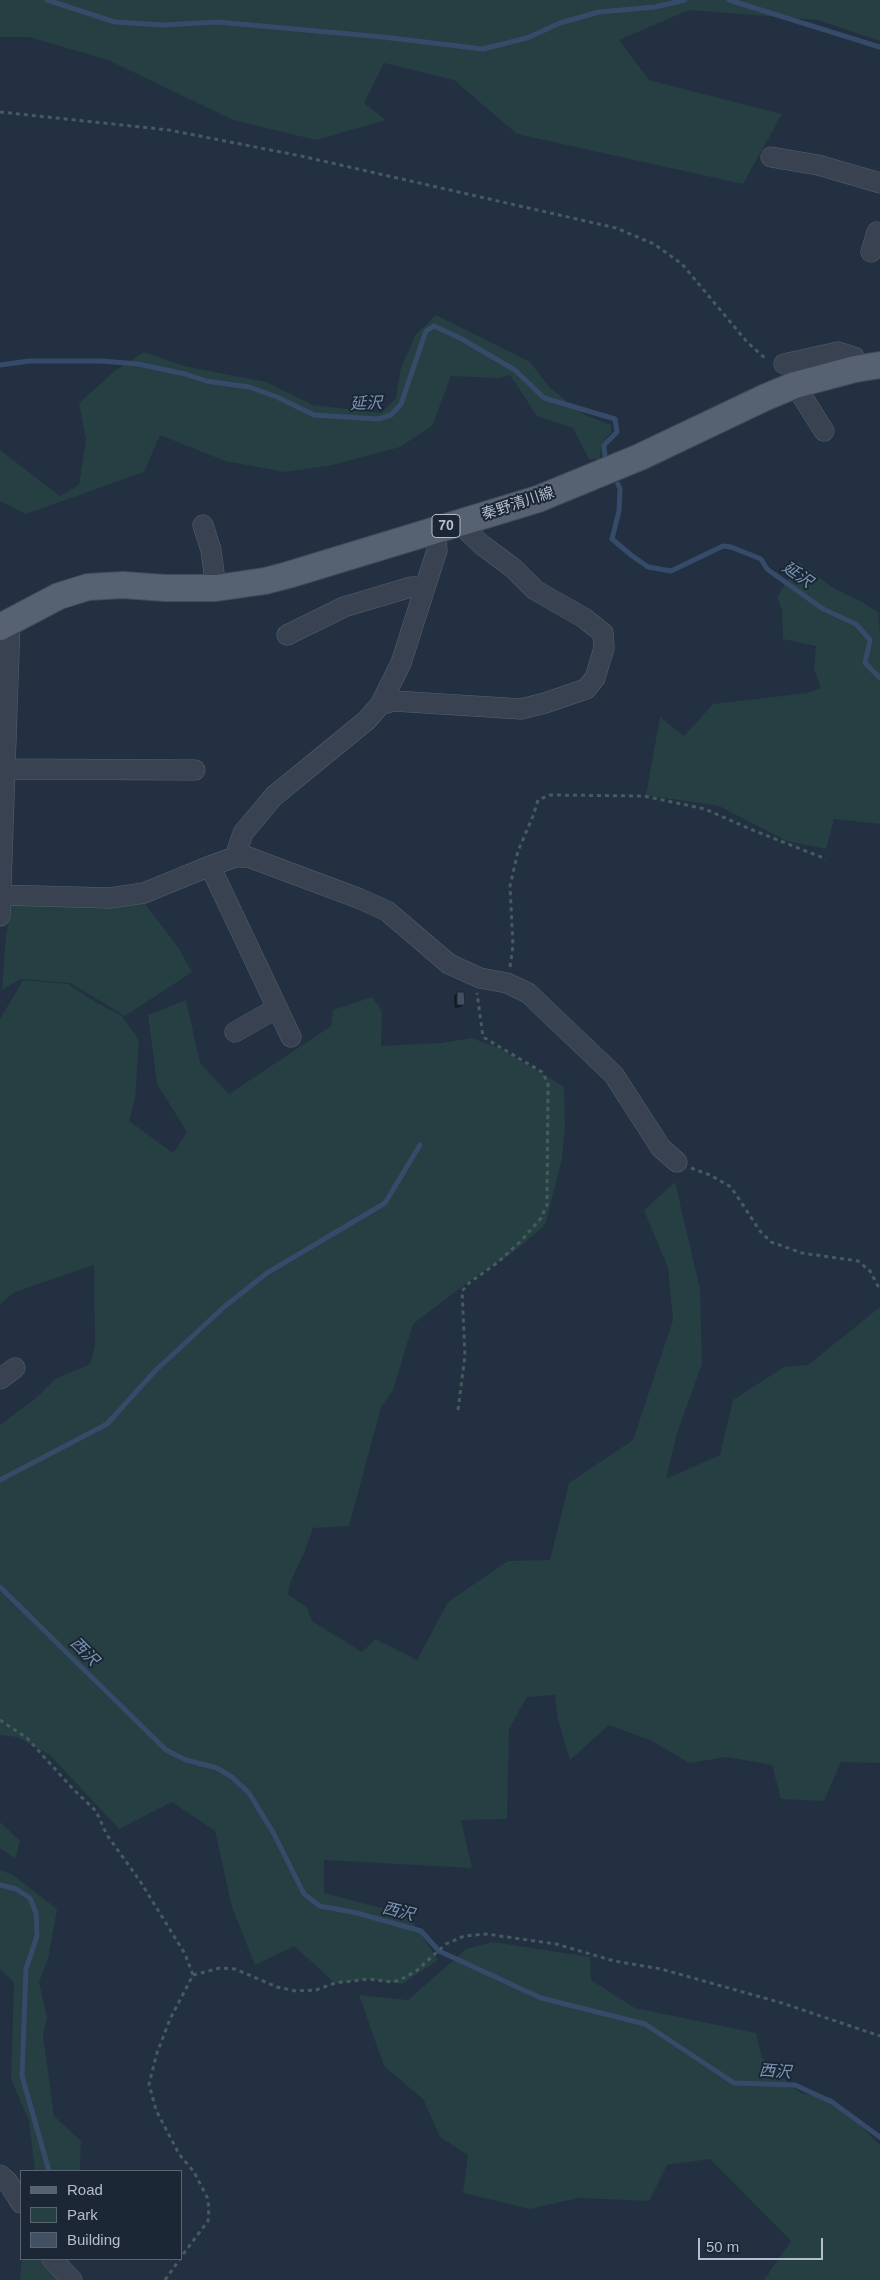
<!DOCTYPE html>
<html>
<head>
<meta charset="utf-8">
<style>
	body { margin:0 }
	#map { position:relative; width:880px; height:2280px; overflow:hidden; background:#233041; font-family:Helvetica,sans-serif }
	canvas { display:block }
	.legend { position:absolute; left:20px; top:2170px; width:162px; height:90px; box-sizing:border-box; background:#1c2736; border:1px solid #596372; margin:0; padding:6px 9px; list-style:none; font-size:15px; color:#b4bdcb }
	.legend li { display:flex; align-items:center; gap:10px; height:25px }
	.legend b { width:25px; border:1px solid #596372 }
	.scale { position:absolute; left:698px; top:2238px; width:125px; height:22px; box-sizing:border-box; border:2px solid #b4bdcb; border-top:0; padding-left:6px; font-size:15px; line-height:18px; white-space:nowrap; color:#b4bdcb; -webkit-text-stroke:4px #1c2736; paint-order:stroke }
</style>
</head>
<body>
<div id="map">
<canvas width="880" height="2280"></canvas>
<ul class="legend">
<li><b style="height:6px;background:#566171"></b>Road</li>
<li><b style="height:14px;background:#253f42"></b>Park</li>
<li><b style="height:14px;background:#425063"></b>Building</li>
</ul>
<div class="scale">50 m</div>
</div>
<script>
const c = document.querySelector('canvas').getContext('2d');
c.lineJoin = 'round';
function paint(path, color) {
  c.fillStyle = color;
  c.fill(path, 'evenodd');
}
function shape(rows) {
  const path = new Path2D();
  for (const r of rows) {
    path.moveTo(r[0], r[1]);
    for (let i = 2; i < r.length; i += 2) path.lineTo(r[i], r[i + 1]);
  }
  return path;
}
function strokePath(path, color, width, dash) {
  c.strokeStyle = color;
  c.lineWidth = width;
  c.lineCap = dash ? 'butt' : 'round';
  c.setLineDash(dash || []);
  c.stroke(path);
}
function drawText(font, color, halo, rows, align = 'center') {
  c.font = font + ' Helvetica,"Noto Sans JP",sans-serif';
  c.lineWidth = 4;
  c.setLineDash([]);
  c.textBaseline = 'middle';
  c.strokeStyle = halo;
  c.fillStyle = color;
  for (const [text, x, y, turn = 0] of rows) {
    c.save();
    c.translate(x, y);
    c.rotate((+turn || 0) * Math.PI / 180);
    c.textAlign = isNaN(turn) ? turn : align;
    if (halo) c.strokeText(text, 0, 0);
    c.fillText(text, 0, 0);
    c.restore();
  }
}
paint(shape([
	[0,0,880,0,880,41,818,20,689,10,619,40,649,80,782,114,743,184,517,134,454,80,384,63,364,103,386,120,316,140,233,120,108,60,29,37,0,37],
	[436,315,530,362,550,388,583,414,611,425,611,433,602,443,600,459,589,459,573,428,537,416,510,375,499,378,451,376,432,426,400,447,333,465,285,472,225,461,160,435,144,472,26,514,0,501,0,450,60,496,79,485,86,440,79,403,116,370,144,352,184,366,266,382,313,405,381,413,396,398,401,368,416,334],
	[799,562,833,588,862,602,878,612,880,633,880,824,834,819,826,849,787,841,719,806,646,795,660,717,684,736,713,704,807,693,821,688,814,669,816,646,783,639,782,610,777,597],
	[142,900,178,947,192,972,125,1016,70,983,21,979,2,990,6,936,11,907,19,901],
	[23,980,68,984,95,1002,121,1015,139,1040,135,1099,129,1121,173,1153,187,1132,157,1084,148,1015,186,1000,200,1063,229,1094,331,1026,333,1010,372,997,382,1011,381,1046,441,1043,472,1038,501,1049,564,1087,565,1127,562,1159,545,1225,511,1254,476,1276,413,1324,393,1390,381,1407,349,1526,313,1528,305,1551,290,1583,288,1594,307,1608,312,1621,362,1652,375,1639,417,1660,448,1602,508,1561,550,1560,569,1483,633,1440,673,1320,668,1268,644,1210,675,1182,700,1289,702,1364,677,1433,666,1479,720,1455,733,1400,784,1367,808,1365,880,1307,880,1763,841,1762,824,1801,781,1799,772,1765,727,1757,689,1763,652,1741,609,1725,570,1760,558,1719,555,1695,527,1697,509,1729,507,1819,461,1820,472,1868,324,1860,324,1893,390,1910,410,1918,438,1960,402,1984,369,1979,335,1983,294,1946,255,1965,232,1907,215,1831,172,1802,119,1829,50,1755,17,1737,0,1735,0,1425,36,1398,55,1379,90,1364,95,1346,94,1265,15,1292,0,1304,0,1019],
	[0,1822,20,1841,15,1859,0,1848],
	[0,1870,13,1875,57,1909,48,1959,39,1982,47,2017,43,2035,54,2116,81,2141,80,2171,35,2171,29,2121,11,2079,14,1982,0,1969],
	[493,1942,590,1957,591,1980,635,2008,756,2033,762,2058,800,2093,832,2098,880,2145,880,2280,764,2280,791,2241,710,2159,667,2165,649,2201,578,2198,530,2209,463,2193,468,2155,440,2137,423,2099,384,2066,359,1995,408,2000,466,1949],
	[22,2259,44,2259,65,2280,20,2280]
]), '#253f42');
paint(shape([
	[457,993,463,1005,461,1007,455,1008,454,996]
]), '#0007');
strokePath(shape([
	[47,0,115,22,163,25,217,22,383,37,483,49,527,38,560,23,599,12,655,7,685,0],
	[729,0,880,47],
	[0,365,29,361,102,361,138,364,185,374,206,381,249,387,277,397,314,415,378,419,391,415,401,404,426,331,434,326,460,338,515,370,544,398,615,419,617,432,604,445,605,457],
	[618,484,620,489,619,511,612,539,631,555,648,567,671,571,723,546,731,547,761,559,767,569,823,609,856,624,870,640,865,663,880,678],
	[0,1480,107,1424,155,1371,224,1307,267,1273,385,1203,420,1145],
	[0,1587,166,1750,186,1760,217,1768,232,1777,249,1793,274,1834,304,1894,320,1906,357,1913,421,1931,439,1951,541,1998,645,2024,734,2083,795,2085,832,2102,880,2137],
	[0,1885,16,1889,30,1898,36,1913,37,1936,26,1969,22,2076,49,2171]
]), '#364b69', 5);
const building = shape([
	[457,992,464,992,465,1005,457,1005,457,992]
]);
paint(building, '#425063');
strokePath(building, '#1f2938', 1);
const minor = shape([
	[771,157,818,165,880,183],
	[871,252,877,232,880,233],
	[784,364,838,352,854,357,855,369],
	[795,385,824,431],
	[203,525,211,550,216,588],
	[287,635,344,607,411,587,425,587],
	[380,705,394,701,521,709,545,703,586,689,595,678,604,648,603,633,584,618,535,590,513,568,482,545,459,523],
	[6,769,195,770],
	[235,857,243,833,274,796,367,720,380,705,401,663,437,550,435,529],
	[210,866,291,1037],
	[1,895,110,898,144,893,210,866,235,857,248,857,358,898,387,911,449,964,480,978,507,983,528,993,614,1075,661,1148,677,1162],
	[0,916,10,622],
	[235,1032,277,1008],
	[0,1379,15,1368],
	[0,2175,7,2181,21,2203],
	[52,2259,72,2280]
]);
const major = shape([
	[0,627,59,596,88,587,123,585,165,588,216,588,265,581,288,575,538,499,640,457,766,397,795,385,855,369,880,365]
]);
strokePath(minor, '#56606e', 21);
strokePath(major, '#414b5a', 28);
strokePath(shape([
	[0,112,169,130,301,156,616,228,654,244,682,264,747,342,767,360],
	[510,967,513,946,510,886,518,851,533,816,538,800,550,795,644,796,705,809,750,829,826,859],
	[691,1168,710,1175,731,1187,760,1231,771,1242,802,1253,858,1261,870,1271,880,1290],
	[458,1410,465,1355,462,1291,469,1283,497,1263,521,1241,541,1218,547,1205,548,1083,542,1072,483,1037,477,993],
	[0,1720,27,1738,73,1789,96,1811,107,1835,140,1881,185,1954,193,1975,170,2019,157,2053,149,2084,156,2110,179,2154,194,2172,207,2197,209,2208,208,2221,181,2257],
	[193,1975,220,1968,235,1969,277,1987,296,1991,316,1990,335,1983,369,1979,392,1982,400,1980,416,1971,446,1944,464,1936,486,1934,556,1944,614,1961,661,1969,782,2003,880,2036],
	[165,2280,180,2259]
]), '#445c5f', 3, [4, 4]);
strokePath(minor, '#384251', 20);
strokePath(major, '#566171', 26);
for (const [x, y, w] of [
	[446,526,28]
]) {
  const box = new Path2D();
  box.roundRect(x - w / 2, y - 11.5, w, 23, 4);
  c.fillStyle = '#1c2736';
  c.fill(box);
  strokePath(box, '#b4bdcb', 1);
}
drawText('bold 14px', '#b4bdcb', null, [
	["70",446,526]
]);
drawText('15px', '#b4bdcb', '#1c2736', [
	["秦野清川線",518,504,-18]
]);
drawText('italic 16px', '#7a93b4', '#1c2736', [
	["延沢",366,404,-2],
	["延沢",797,575,35],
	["西沢",84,1652,45],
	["西沢",398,1912,14],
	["西沢",775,2072,4]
]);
</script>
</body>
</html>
